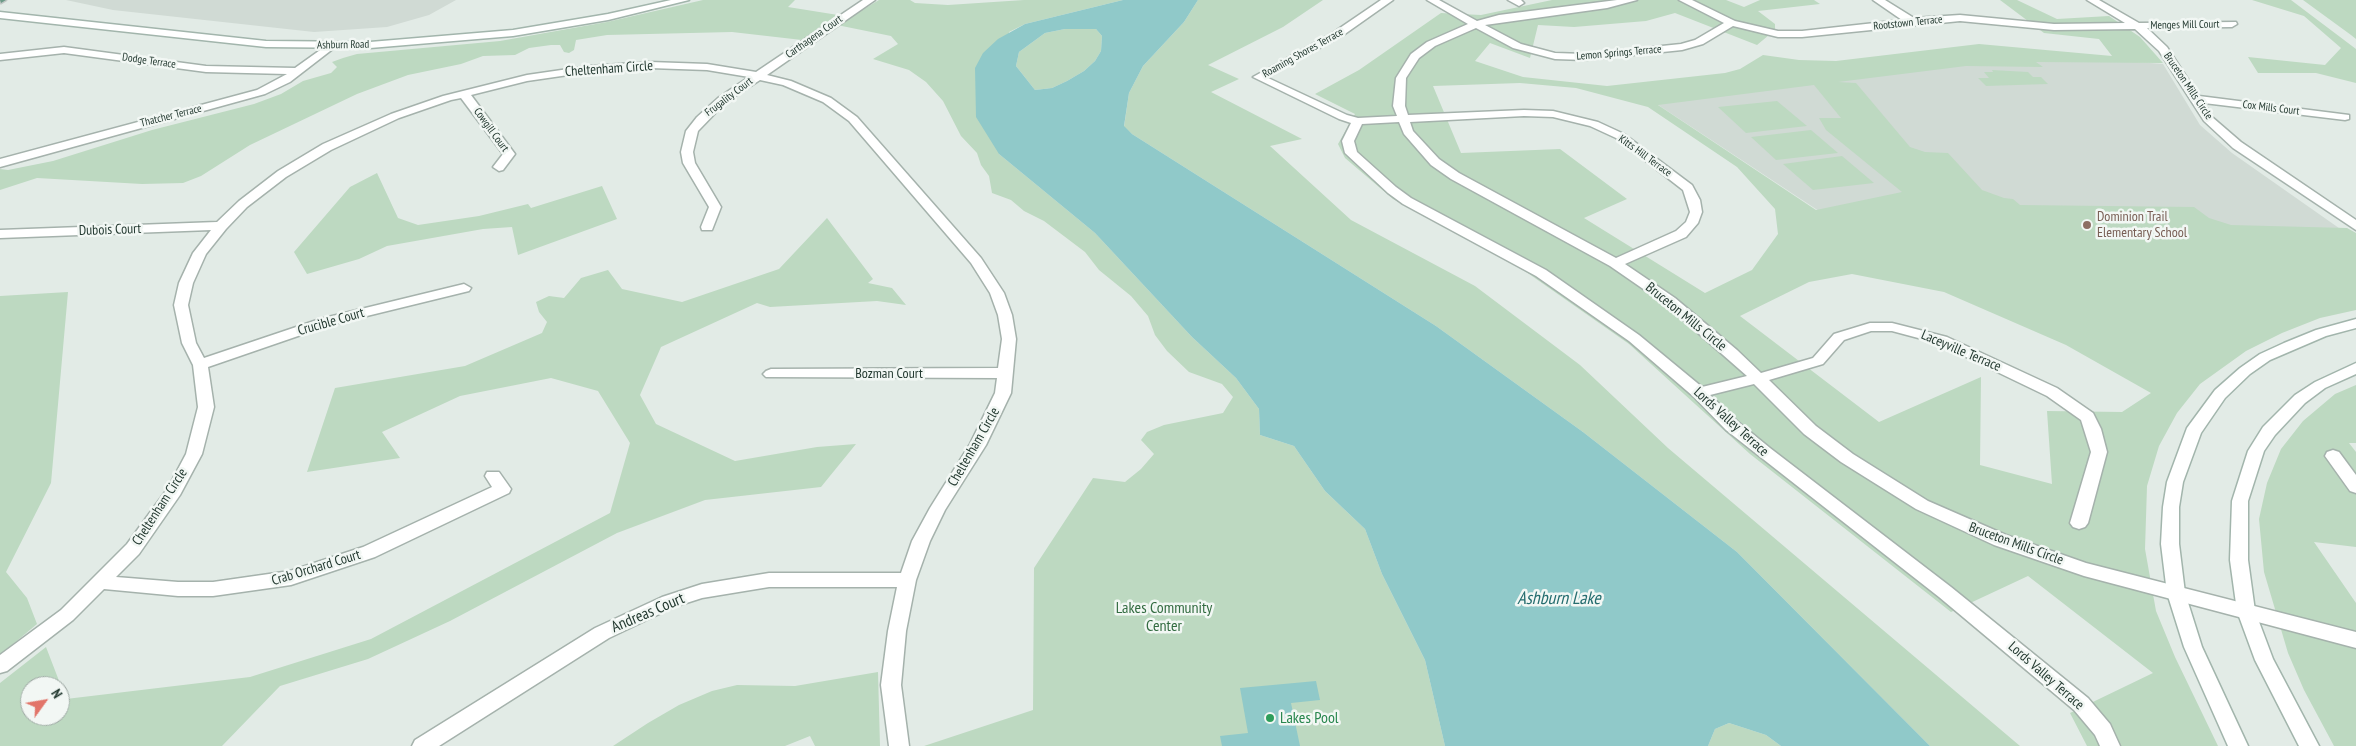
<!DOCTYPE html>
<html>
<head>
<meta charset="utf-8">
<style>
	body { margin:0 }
	#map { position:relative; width:2356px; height:746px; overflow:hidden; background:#e2ebe6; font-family:"PT Sans Narrow",sans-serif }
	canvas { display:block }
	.north { position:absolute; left:20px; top:676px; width:50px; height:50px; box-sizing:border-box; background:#f2f7f4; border:1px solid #a0aba6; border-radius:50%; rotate:58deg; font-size:14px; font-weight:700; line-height:20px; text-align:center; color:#243a31 }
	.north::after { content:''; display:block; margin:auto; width:18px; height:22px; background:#e27569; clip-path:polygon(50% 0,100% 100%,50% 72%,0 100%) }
</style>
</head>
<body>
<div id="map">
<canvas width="2356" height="746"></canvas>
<div class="north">N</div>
</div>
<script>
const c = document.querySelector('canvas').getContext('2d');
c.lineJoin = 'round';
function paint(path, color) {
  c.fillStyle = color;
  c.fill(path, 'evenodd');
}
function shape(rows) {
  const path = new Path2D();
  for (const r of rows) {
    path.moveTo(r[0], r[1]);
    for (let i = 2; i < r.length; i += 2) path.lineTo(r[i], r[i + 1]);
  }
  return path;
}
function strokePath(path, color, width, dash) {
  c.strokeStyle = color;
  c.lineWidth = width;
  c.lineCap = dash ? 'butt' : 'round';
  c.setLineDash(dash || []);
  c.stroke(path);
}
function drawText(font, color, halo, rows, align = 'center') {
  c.font = font + ' "PT Sans Narrow",sans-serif';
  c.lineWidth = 5;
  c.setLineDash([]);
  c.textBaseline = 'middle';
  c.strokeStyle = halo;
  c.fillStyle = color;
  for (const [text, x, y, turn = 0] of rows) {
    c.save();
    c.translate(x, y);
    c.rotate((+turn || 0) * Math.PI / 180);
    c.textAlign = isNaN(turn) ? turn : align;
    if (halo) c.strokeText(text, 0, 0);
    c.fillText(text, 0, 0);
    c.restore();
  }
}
paint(shape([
	[66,0,456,0,429,15,387,27,314,32,113,10],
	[1966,49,2163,64,2200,125,2232,153,2356,240,1866,242,1637,91]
]), '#d0dad4');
paint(shape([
	[703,0,795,0,788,7,838,15,802,40,732,32,607,35,576,40,574,50,569,53,564,52,560,45,551,45,529,48,515,55,483,56,461,64,408,75,357,94,250,145,201,176,183,183,142,184,37,178,0,190,0,169,8,170,53,161,152,130,254,104,281,94,303,81,331,73,337,67,332,62,343,58,357,54,500,41,607,22],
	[879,0,910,0,915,3,948,5,1024,0,1123,0,1025,24,1009,32,999,154,1095,233,1192,337,1236,378,1259,409,1260,435,1294,446,1325,491,1365,529,1382,574,1425,660,1445,746,924,746,1033,710,1034,568,1093,478,1125,482,1141,469,1154,454,1141,440,1147,432,1164,425,1223,413,1233,397,1222,384,1189,372,1167,351,1155,335,1148,316,1131,296,1099,270,1085,252,1044,221,1024,211,1011,200,992,193,989,176,981,165,977,153,961,136,943,101,926,82,909,70,873,59,898,44,891,36,837,25],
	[1198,0,1323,0,1283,27,1208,65,1239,79,1211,92,1302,139,1270,146,1351,220,1475,286,1580,365,1668,448,2020,746,1930,746,1737,552,1583,432,1436,326,1132,134,1124,127,1129,93,1143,66,1184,22],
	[1552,0,1726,0,1744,7,1760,0,1814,0,1820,4,1758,11,1775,24,1775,30,1757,45,1675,13,1646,21,1574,27,1538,25,1530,58,1490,43,1475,61,1523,77,1607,86,1725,73,1740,69,1763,55,1799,60,1836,61,1979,44,2112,56,2099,39,2044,33,2000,0,2017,0,2057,19,2109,16,2140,37,2163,63,2036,62,2043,67,1966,66,1838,82,1856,83,1910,147,1925,152,1948,153,1982,190,2004,198,2013,199,2020,205,2194,207,2209,218,2231,225,2347,228,2356,233,2356,310,2320,318,2282,333,2246,351,2200,384,2177,413,2159,446,2147,486,2145,549,2156,611,2175,657,2218,746,2087,746,2070,713,2153,673,2028,576,1951,612,1750,454,1629,344,1512,262,1393,199,1345,158,1338,144,1355,114,1315,94,1359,70,1441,13,1481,15],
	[1520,83,1576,88,1648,107,1737,167,1775,209,1778,234,1752,270,1705,293,1584,218,1627,199,1560,149,1461,153,1433,86],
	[1814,85,1841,118,1819,118,1826,130,1902,192,1816,210,1658,105],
	[1852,274,1944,292,2066,345,2151,393,2122,412,2047,411,2052,484,1980,465,1981,377,1879,422,1740,316,1809,282],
	[2252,0,2291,0,2356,49,2356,83,2316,73,2258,73,2248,57,2325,65,2341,48,2304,16],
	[2303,0,2356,0,2356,39,2351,35],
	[1065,29,1096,29,1102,36,1101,51,1095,61,1084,71,1067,81,1052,88,1035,90,1016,66,1019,52,1045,33],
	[1992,70,2028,72,2033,77,2041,77,2048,84,1986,86,1978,78,1989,78,1984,72,1993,72],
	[1777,101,1807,126,1746,133,1718,107],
	[1811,130,1838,153,1776,160,1751,137],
	[1842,156,1874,183,1813,190,1783,164],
	[377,173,398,218,418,225,479,216,528,204,531,208,602,186,617,219,518,255,512,227,483,229,387,246,359,259,307,274,294,252,350,187],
	[827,218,873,279,868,283,892,288,906,305,877,301,770,307,757,303,661,347,640,395,656,424,735,461,817,447,856,444,821,487,705,500,617,533,450,621,368,659,280,686,222,746,0,746,0,683,46,647,66,699,250,677,371,639,610,513,630,443,598,391,551,378,460,396,382,432,400,458,307,472,335,388,465,366,542,333,547,322,539,312,536,302,549,296,564,298,581,278,608,270,622,289,682,302,779,269],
	[30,686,60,686,60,716,30,716],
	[68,292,51,483,6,572,27,598,37,624,0,655,0,296],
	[2356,385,2356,443,2349,443,2356,452,2356,547,2314,542,2356,603,2356,746,2334,746,2304,690,2288,653,2264,572,2259,519,2267,483,2281,449,2303,421,2335,394],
	[878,672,880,746,815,746,810,736,785,746,613,746,648,723,679,705,712,691,737,685,795,686],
	[1729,723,1766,735,1781,746,1708,746,1715,729]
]), '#bdd9c1');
paint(shape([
	[1123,0,1198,0,1184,22,1143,66,1129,93,1124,126,1132,134,1436,326,1583,432,1737,552,1930,746,1781,746,1766,735,1729,723,1715,729,1708,746,1445,746,1425,660,1382,574,1365,529,1325,491,1294,446,1260,435,1259,409,1236,378,1192,337,1095,233,999,154,976,117,975,68,983,53,998,39,1025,24],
	[1065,29,1096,29,1102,36,1101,51,1095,61,1084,71,1067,81,1052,88,1035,90,1016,66,1019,52,1045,33],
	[1316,681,1320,700,1291,703,1300,746,1222,746,1220,736,1248,733,1240,688]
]), '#90c9c9');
const street = shape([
	[863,0,875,0,767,75,791,81,831,98,857,117,981,258,1004,293,1012,315,1016,339,1011,393,986,445,945,510,930,541,916,580,906,631,901,685,909,746,889,746,881,685,888,631,897,587,769,587,702,598,674,607,609,638,439,746,412,746,415,740,595,628,662,597,702,584,769,573,901,573,912,541,930,508,970,444,995,393,997,378,766,377,763,374,766,371,771,369,998,368,1002,339,998,315,990,293,971,263,849,121,823,102,783,85,760,80,726,102,698,131,693,152,695,163,721,207,712,230,702,230,701,227,709,207,683,163,681,152,686,131,697,117,718,98,749,77,707,70,650,68,589,72,527,81,471,95,515,154,503,170,499,171,493,167,503,154,461,98,451,100,399,118,331,150,286,177,247,207,226,229,206,254,193,283,188,305,196,343,204,358,320,319,464,284,471,288,469,291,330,325,208,367,214,407,202,454,180,495,139,554,116,577,178,582,213,582,290,571,363,547,492,487,485,476,487,472,499,472,511,489,509,493,375,557,291,585,213,596,178,596,104,589,73,620,7,671,0,673,0,655,61,610,127,544,168,488,186,454,198,407,193,365,182,343,174,305,179,283,193,253,211,230,0,238,0,230,217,222,239,201,278,171,323,144,391,114,443,96,527,75,589,66,650,62,707,64,756,72,863,0],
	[1381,0,1393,0,1342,36,1266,77,1347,115,1358,118,1397,116,1393,106,1396,78,1411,54,1427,42,1468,24,1427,0,1439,0,1477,21,1499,15,1617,0,1637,0,1607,8,1485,25,1521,44,1555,53,1585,54,1681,44,1695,40,1724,23,1679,0,1692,0,1735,21,1778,31,1802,31,1902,20,1873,0,1885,0,1914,18,1960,15,2054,24,2125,23,2087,0,2099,0,2139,23,2236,22,2237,24,2232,27,2147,28,2167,47,2199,96,2349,115,2349,119,2345,120,2204,103,2212,117,2241,142,2356,220,2356,230,2233,148,2204,121,2159,51,2135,29,2054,30,1960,21,1802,37,1778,37,1733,26,1703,44,1682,50,1585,60,1555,59,1513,48,1476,28,1435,46,1419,58,1406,78,1405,106,1408,115,1524,110,1553,111,1598,122,1624,134,1692,185,1700,200,1702,212,1698,223,1686,237,1625,264,1675,298,1737,350,1761,373,1813,358,1834,334,1870,323,1892,323,1947,337,2057,388,2093,413,2101,429,2107,452,2088,523,2085,527,2079,529,2073,527,2070,523,2091,452,2081,420,2047,396,1937,343,1892,331,1871,331,1844,340,1823,364,1769,380,1816,426,1853,454,1928,501,2006,535,2086,563,2356,632,2356,648,2084,576,1994,545,1916,509,1841,462,1804,434,1754,384,1710,395,1738,422,1770,448,1951,587,2088,698,2110,724,2120,746,2100,746,2095,735,2074,710,1939,597,1726,430,1694,397,1629,341,1536,276,1403,204,1388,193,1345,153,1342,141,1351,123,1339,119,1253,77,1334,32,1381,0],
	[1524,116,1553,117,1590,126,1616,138,1683,190,1690,212,1686,222,1676,231,1616,258,1459,173,1439,159,1413,131,1410,122,1524,116],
	[1399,122,1404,134,1431,165,1451,179,1610,266,1665,304,1747,376,1702,387,1639,335,1546,270,1411,198,1396,187,1357,152,1354,141,1362,124,1399,122],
	[1508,0,1521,0,1524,3,1519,6,1508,0],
	[330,43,335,46,334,48,290,82,265,94,0,167,0,159,257,90,287,74,206,72,64,53,0,60,0,54,64,47,206,66,295,68,330,43],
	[2333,450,2339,452,2356,475,2356,493,2350,491,2325,456,2327,452,2333,450]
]);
const secondary = shape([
	[671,0,689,0,608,20,513,36,370,48,266,47,0,18,0,12,266,41,370,42,513,30,608,14,671,0],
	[2356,319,2356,328,2326,336,2270,360,2250,374,2225,398,2201,433,2183,482,2179,507,2179,544,2185,593,2202,647,2248,746,2228,746,2184,647,2167,593,2161,544,2163,507,2167,482,2187,428,2215,390,2240,368,2260,354,2284,343,2316,330,2356,319],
	[2356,363,2356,374,2325,388,2305,403,2275,435,2264,451,2248,501,2248,560,2255,611,2273,659,2319,746,2299,746,2255,660,2237,611,2230,560,2232,501,2248,451,2263,427,2295,395,2315,382,2356,363]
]);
const primary = shape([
	[0,0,6,0,1,3,0,0]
]);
strokePath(street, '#a5b2ac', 3);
strokePath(secondary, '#a2b5ac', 3);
strokePath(primary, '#c2c8c5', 3);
paint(street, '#fff');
paint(secondary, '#fff');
paint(primary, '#6c9b88');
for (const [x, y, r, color] of [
	[2087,225,5,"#8d6e63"],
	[1270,718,5,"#2e9e5b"]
]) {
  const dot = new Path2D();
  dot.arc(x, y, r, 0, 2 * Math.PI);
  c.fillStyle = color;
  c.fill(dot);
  strokePath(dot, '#f2f7f4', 2);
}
drawText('11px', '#243a31', '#f2f7f4', [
	["Rootstown Terrace",1908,23,-6],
	["Menges Mill Court",2185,25,-1],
	["Carthagena Court",814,37,-35],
	["Ashburn Road",343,45,-1],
	["Roaming Shores Terrace",1303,53,-29],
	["Lemon Springs Terrace",1619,53,-5],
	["Dodge Terrace",149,61,8],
	["Bruceton Mills Circle",2188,86,56],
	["Frugality Court",729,97,-37],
	["Cox Mills Court",2271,108,7],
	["Thatcher Terrace",171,116,-14],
	["Cowgill Court",491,130,54],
	["Kitts Hill Terrace",1645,156,36]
]);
drawText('14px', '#243a31', '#f2f7f4', [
	["Cheltenham Circle",609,69,-4],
	["Dubois Court",110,230,-2],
	["Bruceton Mills Circle",1686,317,39],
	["Crucible Court",331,322,-16],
	["Laceyville Terrace",1961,351,23],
	["Bozman Court",889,374],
	["Lords Valley Terrace",1731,422,42],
	["Cheltenham Circle",974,447,-60],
	["Cheltenham Circle",160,507,-57],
	["Bruceton Mills Circle",2016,544,20],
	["Crab Orchard Court",316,568,-17],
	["Lords Valley Terrace",2046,676,41]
]);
drawText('14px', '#785e54', '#f2f7f4', [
	["Dominion Trail",2097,217],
	["Elementary School",2097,233]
], 'left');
drawText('16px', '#336c41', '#f2f7f4', [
	["Lakes Community",1164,608],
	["Center",1164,626]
]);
drawText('16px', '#243a31', '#f2f7f4', [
	["Andreas Court",648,613,-23]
]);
drawText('16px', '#27864d', '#f2f7f4', [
	["Lakes Pool",1280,718]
], 'left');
drawText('italic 18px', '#256d6f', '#f2f7f4', [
	["Ashburn Lake",1559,599]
]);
</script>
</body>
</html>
